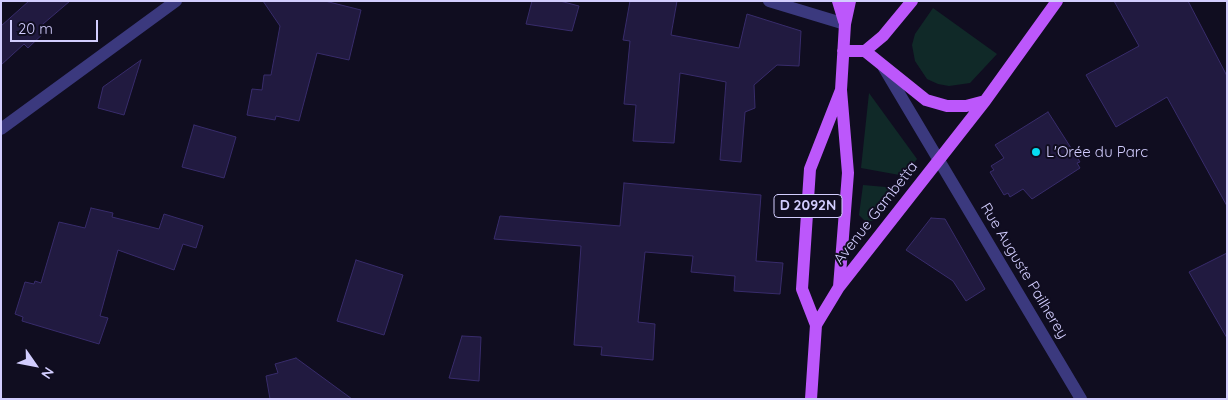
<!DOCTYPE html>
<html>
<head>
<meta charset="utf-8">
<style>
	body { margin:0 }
	#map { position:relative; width:1228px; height:400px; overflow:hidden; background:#100d20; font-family:Quicksand,sans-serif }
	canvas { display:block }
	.frame { position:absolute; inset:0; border:2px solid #d2cdfe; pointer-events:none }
	.north { position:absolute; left:10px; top:340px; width:50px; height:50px; -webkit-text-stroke:4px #100d20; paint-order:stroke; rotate:123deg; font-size:14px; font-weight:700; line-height:20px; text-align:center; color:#d2cdfe }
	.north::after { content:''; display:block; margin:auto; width:18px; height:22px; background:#d2cdfe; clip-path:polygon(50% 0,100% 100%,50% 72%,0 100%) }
	.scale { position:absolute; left:10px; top:20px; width:88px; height:22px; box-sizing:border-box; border:2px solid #d2cdfe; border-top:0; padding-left:6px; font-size:15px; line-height:18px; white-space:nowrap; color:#d2cdfe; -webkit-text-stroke:4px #100d20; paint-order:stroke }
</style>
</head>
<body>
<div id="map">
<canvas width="1228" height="400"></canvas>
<div class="frame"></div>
<div class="north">N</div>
<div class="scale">20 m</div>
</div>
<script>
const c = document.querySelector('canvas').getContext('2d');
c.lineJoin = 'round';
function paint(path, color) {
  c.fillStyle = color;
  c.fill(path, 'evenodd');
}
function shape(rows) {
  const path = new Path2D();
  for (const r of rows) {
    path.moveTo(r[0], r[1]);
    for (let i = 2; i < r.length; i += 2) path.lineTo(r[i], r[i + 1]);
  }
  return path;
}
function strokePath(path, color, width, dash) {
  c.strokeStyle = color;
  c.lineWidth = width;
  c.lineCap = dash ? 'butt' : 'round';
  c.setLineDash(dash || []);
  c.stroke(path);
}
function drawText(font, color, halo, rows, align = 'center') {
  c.font = font + ' Quicksand,sans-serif';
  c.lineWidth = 4;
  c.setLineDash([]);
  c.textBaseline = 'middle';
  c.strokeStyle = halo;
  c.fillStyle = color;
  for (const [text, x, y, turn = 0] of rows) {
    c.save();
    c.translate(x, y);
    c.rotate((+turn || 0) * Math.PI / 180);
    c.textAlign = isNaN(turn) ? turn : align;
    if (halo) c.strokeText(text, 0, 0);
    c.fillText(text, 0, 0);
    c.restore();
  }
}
paint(shape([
	[933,8,997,54,970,83,949,86,938,84,927,79,915,61,912,45,915,34],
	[869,93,917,159,905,176,861,168],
	[863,185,897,188,873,221,865,221,859,215]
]), '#102928');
const building = shape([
	[29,1,70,1,43,24,48,29,28,48,24,44,1,65,1,26,29,1],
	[263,1,325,1,361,10,349,60,317,53,299,121,276,116,275,120,247,115,252,89,262,90,264,75,271,75,280,26,263,1],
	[532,1,560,1,579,6,572,31,526,24,532,1],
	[630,1,677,1,671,35,739,48,747,14,801,31,799,66,777,65,754,85,755,108,745,112,741,162,720,160,726,82,680,73,674,143,633,141,636,105,624,104,630,41,623,40,630,1],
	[1114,1,1188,1,1227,76,1227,206,1167,97,1116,127,1086,75,1139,46,1114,1],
	[141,60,124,115,98,108,103,87,141,60],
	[1048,112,1080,162,1077,163,1080,168,1032,199,1023,189,1010,197,1008,193,1004,195,990,172,994,170,991,166,1004,158,995,145,1048,112],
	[194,125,236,137,224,178,182,167,194,125],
	[624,183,761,195,756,261,783,263,780,294,734,291,735,276,691,272,693,256,645,252,638,322,655,324,653,360,601,355,602,347,574,345,581,246,494,239,500,216,620,226,624,183],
	[91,208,113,213,112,217,159,229,164,214,203,226,196,248,183,244,174,270,118,250,100,316,108,318,99,344,22,321,23,317,15,314,25,282,34,284,35,281,41,283,59,222,85,228,91,208],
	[931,218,945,219,985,289,966,301,953,281,906,250,931,218],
	[1227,253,1227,338,1189,272,1227,253],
	[356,260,403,275,384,335,337,321,356,260],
	[462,336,481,337,479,381,449,378,462,336],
	[296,358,352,399,270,399,266,376,278,373,275,364,296,358]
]);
paint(building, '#211a40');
strokePath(building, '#382c6b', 1);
strokePath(shape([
	[769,1,845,24],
	[884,68,1081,399],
	[1,129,176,1]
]), '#3b397e', 12);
strokePath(shape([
	[838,1,844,21],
	[843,51,865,51,883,36,912,1],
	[865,51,926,100,947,106,966,106,985,101],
	[839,287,848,173,841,90,845,24,850,1],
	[816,325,839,287,985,101,1057,1],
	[811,399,816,325,802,289,810,169,841,90]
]), '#bc57fb', 12);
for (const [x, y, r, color] of [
	[1036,152,5,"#06dcf1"]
]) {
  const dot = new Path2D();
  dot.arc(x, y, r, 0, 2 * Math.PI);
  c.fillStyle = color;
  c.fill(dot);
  strokePath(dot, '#100d20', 2);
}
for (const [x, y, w] of [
	[808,206,68]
]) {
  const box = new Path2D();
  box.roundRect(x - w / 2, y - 11.5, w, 23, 4);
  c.fillStyle = '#100d20';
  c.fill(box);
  strokePath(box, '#d2cdfe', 1);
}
drawText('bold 14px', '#d2cdfe', null, [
	["D 2092N",808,206]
]);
drawText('15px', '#d2cdfe', '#100d20', [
	["L'Orée du Parc",1046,152]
], 'left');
drawText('15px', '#d2cdfe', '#100d20', [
	["Avenue Gambetta",876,213,-52],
	["Rue Auguste Pailherey",1024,271,59]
]);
</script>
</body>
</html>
